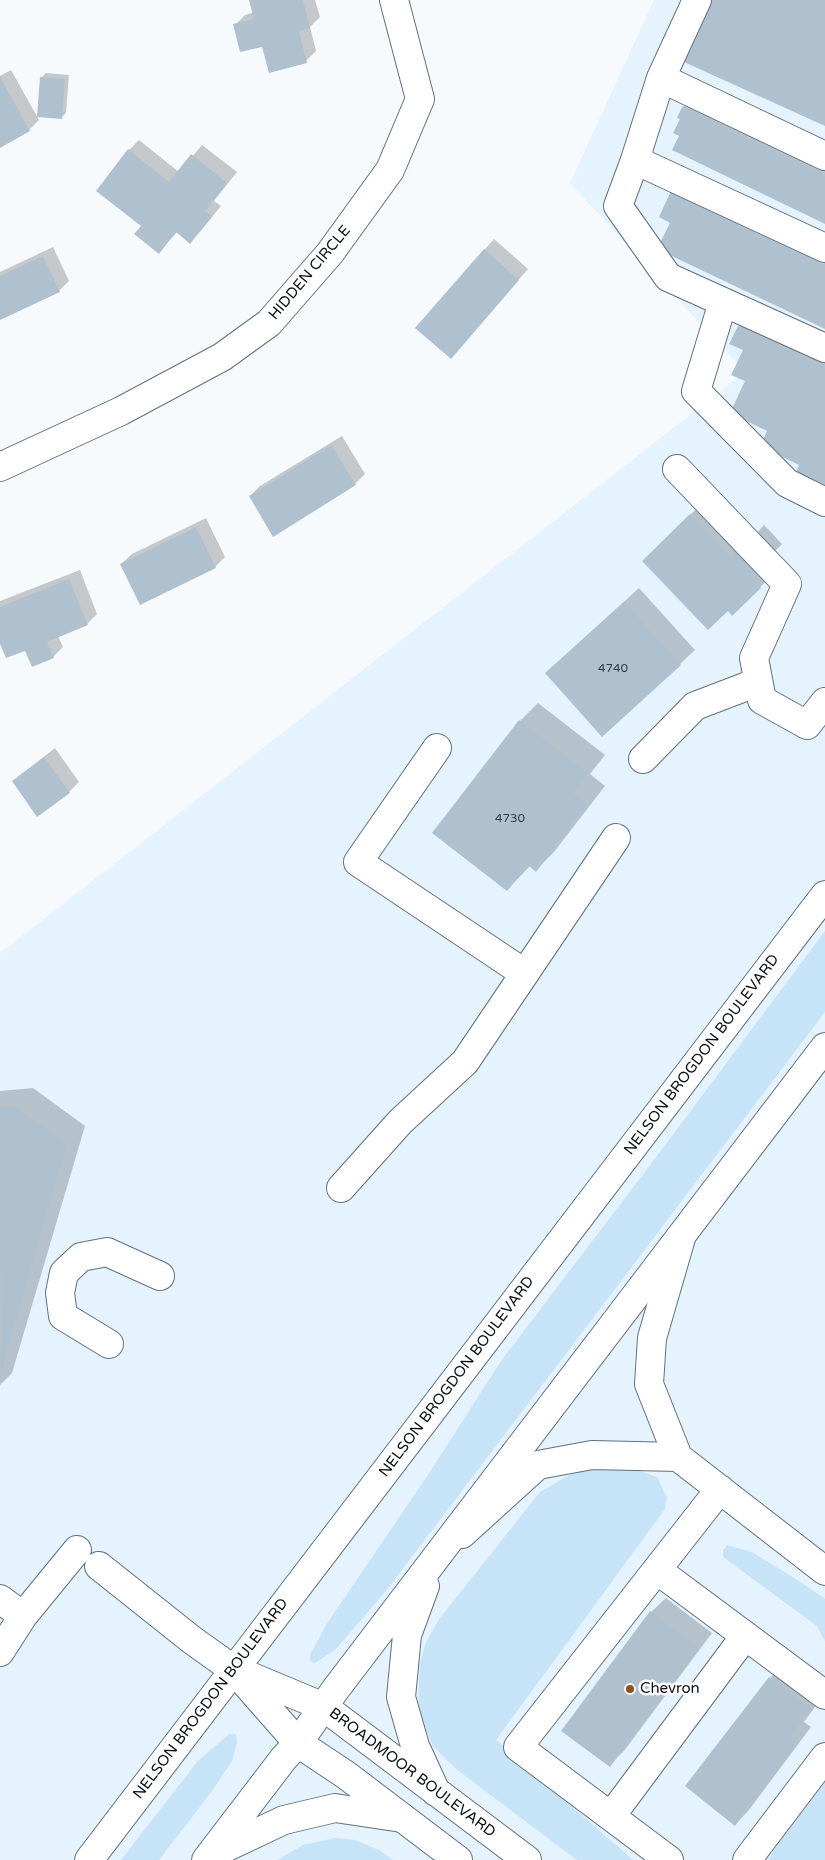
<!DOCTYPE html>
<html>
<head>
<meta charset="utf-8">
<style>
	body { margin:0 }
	canvas { display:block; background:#f6fafc }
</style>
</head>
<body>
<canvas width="825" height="1860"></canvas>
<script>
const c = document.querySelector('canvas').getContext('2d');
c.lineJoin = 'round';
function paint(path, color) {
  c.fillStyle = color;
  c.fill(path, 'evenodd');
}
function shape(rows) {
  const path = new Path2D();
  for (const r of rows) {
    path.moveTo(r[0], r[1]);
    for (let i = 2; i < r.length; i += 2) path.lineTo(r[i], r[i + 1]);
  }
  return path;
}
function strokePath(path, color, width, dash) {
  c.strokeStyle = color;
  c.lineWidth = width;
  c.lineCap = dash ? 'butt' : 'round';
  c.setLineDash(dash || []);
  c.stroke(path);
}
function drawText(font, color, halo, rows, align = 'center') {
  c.font = font + ' "Varela Round",sans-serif';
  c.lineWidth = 5;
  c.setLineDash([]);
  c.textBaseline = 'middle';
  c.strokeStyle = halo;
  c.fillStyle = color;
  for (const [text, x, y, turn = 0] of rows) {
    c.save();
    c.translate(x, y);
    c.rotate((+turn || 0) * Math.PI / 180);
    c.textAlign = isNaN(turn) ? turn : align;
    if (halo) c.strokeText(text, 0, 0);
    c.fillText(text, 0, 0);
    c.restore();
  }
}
paint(shape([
	[654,0,825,0,825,1860,0,1860,0,953,745,372,570,183]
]), '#e4f3fe');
paint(shape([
	[825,931,825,1012,386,1591,335,1650,315,1663,310,1661,310,1655,326,1625,428,1475,501,1361,654,1160],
	[622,1465,657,1477,667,1498,665,1509,496,1740,633,1860,577,1860,456,1769,433,1746,422,1722,418,1703,420,1663,426,1642,440,1618,540,1492,575,1472,601,1466],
	[727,1545,752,1552,799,1581,825,1599,825,1641,817,1626,723,1557,723,1550],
	[229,1734,236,1734,237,1743,232,1761,212,1791,159,1860,121,1860,197,1762],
	[825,1771,825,1860,768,1860],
	[335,1838,355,1840,379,1850,393,1860,277,1860,303,1845]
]), '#c6e3f8');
paint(shape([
	[251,0,315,0,320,17,310,27,316,51,306,61,263,45,235,25,245,15,254,12],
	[11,70,39,120,29,130,0,146,0,76],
	[46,73,69,75,66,113,61,118,41,78],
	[698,93,825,154,825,223,680,136,681,119,678,118,683,107],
	[139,140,179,172,202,145,237,172,214,201,221,206,200,232,190,242,177,232,159,252,142,226,129,150],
	[687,177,825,243,825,328,672,222],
	[494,239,528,269,461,347,416,327],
	[53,247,69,281,59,291,0,319,0,272],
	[753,312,825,347,825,490,769,431,746,381,745,350,739,327],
	[342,436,365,474,355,484,273,535,250,496,260,486],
	[714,492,756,534,764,525,782,544,773,553,784,564,760,587,728,609,667,537],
	[206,518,225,557,215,567,121,564,132,554],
	[80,570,97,614,87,624,58,636,63,647,53,657,0,640,0,601],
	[639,588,695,650,680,664,561,659],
	[538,703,605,755,590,774,605,786,554,852,536,870,530,866,507,890,434,833,520,721],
	[55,748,79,782,69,792,13,781],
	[33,1088,85,1126,12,1373,0,1385,0,1091],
	[666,1598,712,1633,624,1751,609,1765,651,1612],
	[785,1663,825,1693,804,1722,811,1727,749,1810,735,1825,686,1786,770,1678]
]), '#0003');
paint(shape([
	[249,0,303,0,310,28,299,31,307,63,269,73,262,47,240,52,233,24,254,19],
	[712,0,825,0,825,126,684,62],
	[0,77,30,131,0,148],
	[40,77,65,79,62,119,37,117],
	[682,107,825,176,825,224,672,150,679,136,673,133,680,119,677,118],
	[128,149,169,182,191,154,227,183,205,211,212,216,190,244,176,232,159,254,134,234,141,226,96,191],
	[671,191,825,264,825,329,657,249,670,223,659,217],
	[484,249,519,280,451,359,415,328],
	[43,256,60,292,0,320,0,276],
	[738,326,825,368,825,492,794,477,799,465,760,446,767,431,730,413,745,381,731,375,743,350,729,344],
	[331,445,356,485,273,537,249,496],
	[690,514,731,557,740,548,759,568,751,577,761,588,732,616,728,611,708,630,642,561],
	[196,527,216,568,140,605,120,564],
	[69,579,88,625,47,642,54,658,32,667,25,651,6,658,0,644,0,607],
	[624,602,681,665,602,737,545,673],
	[519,720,588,773,573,793,588,804,536,872,528,865,507,891,432,833],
	[44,757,70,793,37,817,12,781],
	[14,1106,67,1144,1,1371,0,1107],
	[650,1611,699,1648,610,1767,561,1731],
	[769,1677,811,1709,790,1737,798,1742,735,1826,685,1786]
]), '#afc1ce');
const minor = shape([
	[661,78,697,0],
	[825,156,661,78,635,160,618,206,668,277,825,348],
	[635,160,825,248],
	[723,302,696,391,787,483,825,502],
	[0,467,121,411,222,357,269,323,330,253,390,170,420,99,394,0],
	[677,469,787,584,754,658,762,700,807,725,825,702],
	[437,748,358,862,524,973],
	[643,759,695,706,758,682],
	[341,1188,400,1122,465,1062,616,838],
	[681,1238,652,1338,649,1384,678,1457,825,1571],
	[109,1344,63,1316,60,1293,64,1273,81,1257,107,1252,160,1276],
	[462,1534,538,1465,592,1455,678,1457],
	[99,1566,192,1640,234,1670,298,1743,346,1775,458,1860],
	[657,1570,825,1695],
	[0,1599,23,1616,77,1550],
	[0,1652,23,1616],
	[240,1672,324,1707,527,1860],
	[611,1816,745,1636],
	[669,1860,518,1747,720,1489],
	[747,1860,825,1757]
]);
const highway = shape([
	[425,1586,407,1635,401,1697,415,1746,436,1792],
	[212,1854,284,1820,335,1808,402,1818],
	[89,1860,825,895],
	[206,1860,284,1758,298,1743,335,1690,825,1047]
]);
strokePath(minor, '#61717d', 30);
strokePath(highway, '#61717d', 30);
strokePath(minor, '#fff', 28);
strokePath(highway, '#fff', 28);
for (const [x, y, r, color] of [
	[630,1689,5,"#905316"]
]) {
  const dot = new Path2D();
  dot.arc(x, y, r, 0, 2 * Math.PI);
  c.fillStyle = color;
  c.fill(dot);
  strokePath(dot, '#fff', 2);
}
drawText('12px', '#323c42', null, [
	["4740",613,669],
	["4730",510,819]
]);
drawText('15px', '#090f14', '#fff', [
	["HIDDEN CIRCLE",310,273,-50],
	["NELSON BROGDON BOULEVARD",702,1055,-53],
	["NELSON BROGDON BOULEVARD",457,1377,-53],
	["NELSON BROGDON BOULEVARD",211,1699,-53],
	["BROADMOOR BOULEVARD",412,1773,37]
]);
drawText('15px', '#090f14', '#fff', [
	["Chevron",640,1689]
], 'left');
</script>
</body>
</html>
